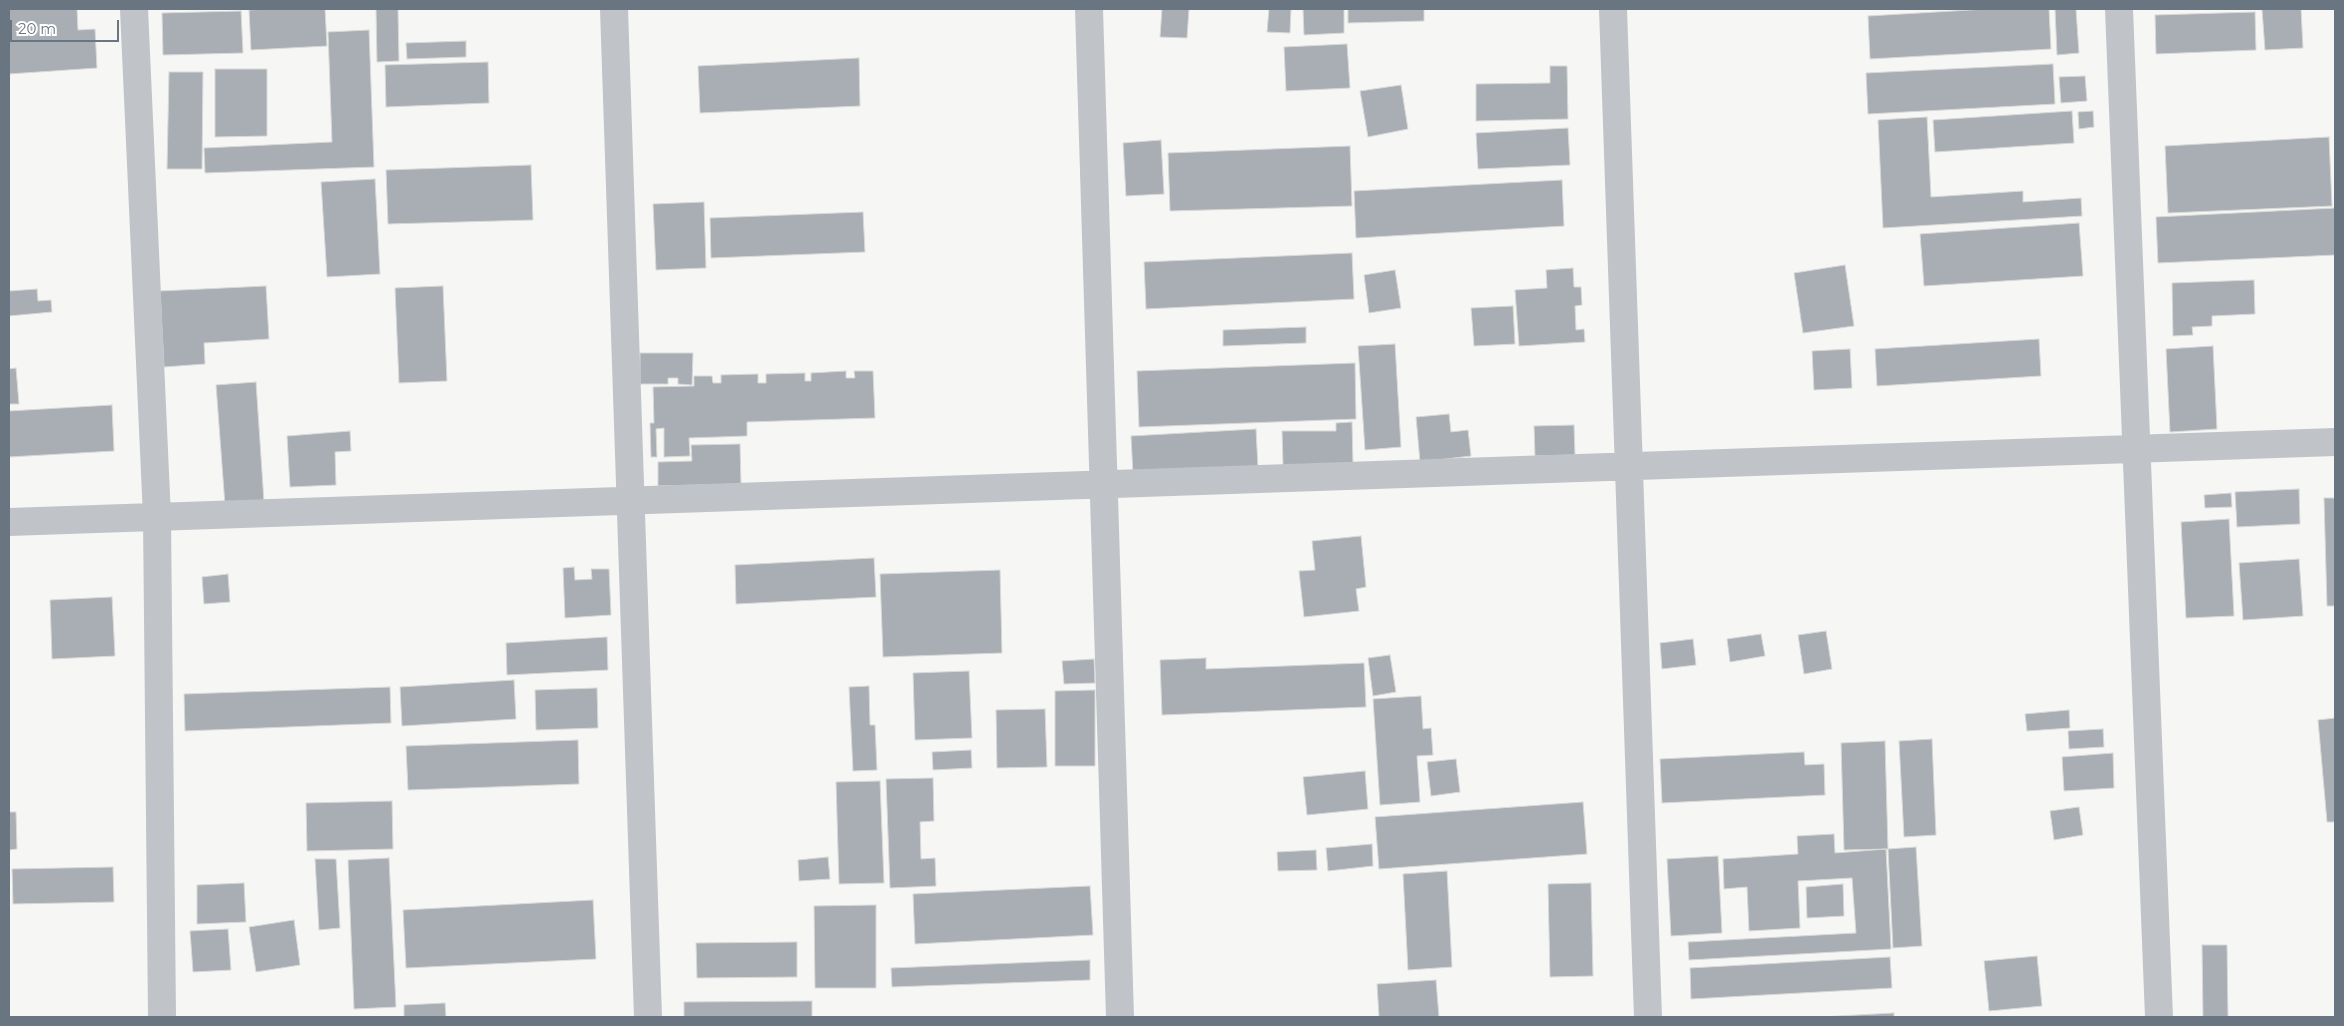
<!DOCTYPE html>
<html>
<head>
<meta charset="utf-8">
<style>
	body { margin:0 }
	#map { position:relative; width:2344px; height:1026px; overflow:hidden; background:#f6f6f4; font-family:Montserrat,sans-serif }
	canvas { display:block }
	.frame { position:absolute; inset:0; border:10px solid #697581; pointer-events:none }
	.scale { position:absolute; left:10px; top:20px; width:109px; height:22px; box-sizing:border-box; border:2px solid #697581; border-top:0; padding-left:6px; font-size:15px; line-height:18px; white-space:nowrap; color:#697581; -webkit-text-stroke:4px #fff; paint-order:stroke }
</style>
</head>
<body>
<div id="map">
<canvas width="2344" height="1026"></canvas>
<div class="frame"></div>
<div class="scale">20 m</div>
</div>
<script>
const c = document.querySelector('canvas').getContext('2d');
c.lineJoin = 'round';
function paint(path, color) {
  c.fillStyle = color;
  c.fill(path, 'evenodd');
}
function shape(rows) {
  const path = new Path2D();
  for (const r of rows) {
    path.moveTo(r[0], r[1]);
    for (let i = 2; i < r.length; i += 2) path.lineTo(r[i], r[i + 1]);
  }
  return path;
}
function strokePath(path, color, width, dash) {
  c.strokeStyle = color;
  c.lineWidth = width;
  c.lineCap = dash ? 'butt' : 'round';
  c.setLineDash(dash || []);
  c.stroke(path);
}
const building = shape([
	[9,9,77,9,78,30,95,29,97,68,9,74,9,9],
	[267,9,325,9,327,46,251,50,249,10,267,9],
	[376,9,398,9,399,61,377,62,376,9],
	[1162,9,1189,9,1187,38,1160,37,1162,9],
	[1269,9,1291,9,1290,33,1267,32,1269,9],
	[1303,9,1344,9,1344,33,1304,35,1303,9],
	[1348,9,1424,9,1424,21,1348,23,1348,9],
	[1987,9,2049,9,2051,49,1870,59,1868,16,1987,9],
	[2055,9,2076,9,2079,53,2057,55,2055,9],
	[2262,9,2301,9,2303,48,2265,50,2262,9],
	[241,11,243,53,163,55,162,13,241,11],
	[2255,12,2256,50,2156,54,2155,15,2255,12],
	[369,30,374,167,205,173,204,148,332,142,328,32,369,30],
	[466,41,466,57,407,59,406,43,466,41],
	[1347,44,1350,88,1286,91,1284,47,1347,44],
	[859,58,860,106,700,113,698,66,859,58],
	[488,62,489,103,386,107,385,65,488,62],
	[2053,64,2055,104,1868,114,1866,73,2053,64],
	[1550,66,1567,66,1568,119,1476,121,1476,84,1550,83,1550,66],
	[215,69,267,69,267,136,215,137,215,69],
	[169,72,203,72,202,169,167,169,169,72],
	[2085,76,2087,101,2061,103,2059,77,2085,76],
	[1401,85,1408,129,1368,137,1360,91,1401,85],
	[2072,111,2074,143,1935,152,1933,120,2072,111],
	[2093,111,2094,127,2079,129,2078,112,2093,111],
	[1927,117,1931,197,2023,191,2023,202,2081,198,2082,216,1883,228,1878,120,1927,117],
	[1568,128,1570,165,1478,169,1476,133,1568,128],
	[2329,137,2332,206,2168,213,2165,146,2329,137],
	[1161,140,1164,194,1126,196,1123,143,1161,140],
	[1350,146,1352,206,1170,211,1168,153,1350,146],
	[531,165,533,220,388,224,386,170,531,165],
	[375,179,380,274,327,277,321,182,375,179],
	[1562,180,1564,226,1356,238,1354,191,1562,180],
	[704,202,706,268,656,270,653,204,704,202],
	[2335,208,2335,255,2158,263,2156,217,2335,208],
	[863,212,865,252,711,258,710,218,863,212],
	[2079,223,2083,276,1924,286,1920,234,2079,223],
	[1352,253,1354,299,1146,309,1144,262,1352,253],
	[1845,265,1854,326,1803,333,1794,273,1845,265],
	[1573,268,1574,287,1581,287,1582,305,1575,306,1576,330,1584,329,1585,342,1519,346,1515,290,1547,288,1546,270,1573,268],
	[1395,270,1401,308,1369,313,1364,275,1395,270],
	[2254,280,2255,314,2212,316,2212,326,2192,327,2193,335,2173,336,2172,283,2254,280],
	[266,286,269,339,204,343,205,364,164,367,160,291,266,286],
	[443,286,447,381,399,383,395,288,443,286],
	[37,289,38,301,51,300,52,312,9,316,9,291,37,289],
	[1513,306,1515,344,1474,346,1471,308,1513,306],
	[1306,327,1306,343,1223,346,1223,330,1306,327],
	[2039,339,2041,376,1877,386,1875,349,2039,339],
	[1395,344,1401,447,1365,450,1358,346,1395,344],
	[2213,346,2217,429,2170,432,2166,349,2213,346],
	[1850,349,1852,388,1814,390,1812,351,1850,349],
	[640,353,693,353,692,385,678,384,678,378,668,378,668,384,640,384,640,353],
	[1355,363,1356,419,1139,427,1137,371,1355,363],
	[16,368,19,404,9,404,9,369,16,368],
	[846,371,846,378,855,378,854,371,873,371,875,418,747,422,747,436,689,438,690,456,664,457,664,428,656,429,657,457,651,457,650,423,654,423,653,387,694,386,694,376,712,376,713,383,721,383,721,375,758,374,758,383,766,383,766,374,805,373,805,381,811,381,811,373,846,371],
	[256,382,264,502,225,505,216,385,256,382],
	[112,405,114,451,9,457,9,411,112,405],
	[1449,414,1451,432,1468,430,1471,456,1420,462,1416,417,1449,414],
	[1352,422,1353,464,1283,465,1282,431,1336,431,1336,423,1352,422],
	[1574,425,1575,455,1535,456,1534,426,1574,425],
	[1256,429,1258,468,1133,475,1131,436,1256,429],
	[350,431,351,451,335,452,336,485,290,487,287,436,350,431],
	[740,444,741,484,658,486,658,462,692,461,691,445,740,444],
	[2299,489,2300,524,2237,527,2235,492,2299,489],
	[2231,493,2232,507,2205,508,2204,495,2231,493],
	[2324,498,2335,498,2335,606,2327,606,2324,498],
	[2229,519,2234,616,2186,618,2181,522,2229,519],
	[1361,536,1366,587,1356,589,1359,611,1304,617,1299,571,1315,570,1312,541,1361,536],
	[874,558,876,597,736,604,735,565,874,558],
	[2299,559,2303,616,2243,620,2239,563,2299,559],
	[574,567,575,580,592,579,591,569,609,569,611,615,565,618,563,568,574,567],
	[1000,570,1002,653,883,657,880,574,1000,570],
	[228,574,230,602,204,604,202,577,228,574],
	[112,597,115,656,52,659,50,600,112,597],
	[1826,631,1832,669,1804,674,1798,635,1826,631],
	[1761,634,1765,656,1730,662,1727,639,1761,634],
	[607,637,608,670,507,675,506,643,607,637],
	[1693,639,1696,665,1662,669,1660,643,1693,639],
	[1390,655,1396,692,1373,696,1368,658,1390,655],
	[1206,658,1206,669,1364,663,1366,707,1162,715,1160,660,1206,658],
	[1094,659,1095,683,1064,684,1062,661,1094,659],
	[969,671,972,738,915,740,913,673,969,671],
	[514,680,516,719,402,726,400,687,514,680],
	[869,686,870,725,875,725,877,770,853,771,849,687,869,686],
	[390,687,391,723,185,731,184,694,390,687],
	[597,688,598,728,536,730,535,690,597,688],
	[1095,690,1095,766,1055,766,1055,691,1095,690],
	[1421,696,1423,729,1431,728,1433,755,1417,756,1420,802,1380,805,1373,699,1421,696],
	[1045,709,1047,767,997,768,996,710,1045,709],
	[2069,710,2070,728,2027,731,2025,714,2069,710],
	[2335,718,2335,822,2327,822,2318,720,2335,718],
	[2103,729,2104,747,2069,749,2068,731,2103,729],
	[1932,739,1936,835,1904,837,1899,741,1932,739],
	[578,740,579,784,408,790,406,746,578,740],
	[1885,741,1888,849,1844,850,1841,743,1885,741],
	[971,750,972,768,933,770,932,752,971,750],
	[1804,752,1805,765,1824,764,1825,795,1662,803,1660,759,1804,752],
	[2113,753,2114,788,2064,791,2062,757,2113,753],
	[1456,759,1460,792,1431,796,1427,762,1456,759],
	[1365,771,1368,809,1307,815,1303,777,1365,771],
	[933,778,934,821,920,822,921,859,935,858,936,886,890,888,886,779,933,778],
	[880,781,884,883,839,884,836,782,880,781],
	[392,801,393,849,307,851,306,803,392,801],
	[1583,802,1587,854,1379,869,1375,817,1583,802],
	[2079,807,2083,835,2054,840,2050,811,2079,807],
	[9,812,16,812,17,849,9,850,9,812],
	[1834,834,1835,853,1886,849,1891,949,1689,960,1688,942,1856,933,1852,878,1798,881,1800,928,1749,931,1747,887,1724,889,1723,859,1798,854,1797,836,1834,834],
	[1372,844,1373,866,1328,871,1326,848,1372,844],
	[1916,847,1922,946,1893,948,1888,849,1916,847],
	[1316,850,1317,870,1278,871,1277,852,1316,850],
	[1718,856,1722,933,1671,936,1667,859,1718,856],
	[828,857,830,879,799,881,798,860,828,857],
	[389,858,396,1007,354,1009,348,860,389,858],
	[315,859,336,859,340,928,319,930,315,859],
	[113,867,114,902,13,904,12,869,113,867],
	[1447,871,1452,967,1408,970,1403,874,1447,871],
	[244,883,246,922,197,924,197,885,244,883],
	[1591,883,1593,976,1550,977,1548,884,1591,883],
	[1843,884,1844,916,1807,918,1806,887,1843,884],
	[1090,886,1093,935,915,944,913,894,1090,886],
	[593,900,596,959,406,968,403,910,593,900],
	[876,905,876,988,815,988,814,906,876,905],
	[294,920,300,965,256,972,249,927,294,920],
	[228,929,231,970,193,972,190,931,228,929],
	[797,942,797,977,697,978,696,943,797,942],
	[2202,945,2227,945,2228,1017,2203,1017,2202,945],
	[2037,956,2042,1006,1989,1011,1984,961,2037,956],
	[1890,957,1892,988,1691,999,1690,968,1890,957],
	[1090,960,1090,980,892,987,891,968,1090,960],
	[1436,980,1439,1017,1379,1017,1377,984,1436,980],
	[812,1001,812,1017,684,1017,684,1002,812,1001],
	[445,1003,446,1017,404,1017,404,1005,445,1003],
	[1894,1013,1894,1017,1820,1017,1894,1013]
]);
paint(building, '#a8aeb3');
strokePath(building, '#d8d8d6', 1);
strokePath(shape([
	[134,9,157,517,162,1017],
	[614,9,648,1017],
	[1089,9,1120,1017],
	[1613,9,1648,1017],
	[2119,9,2159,1017],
	[9,522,2335,442]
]), '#c0c3c7', 28);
</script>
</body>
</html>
